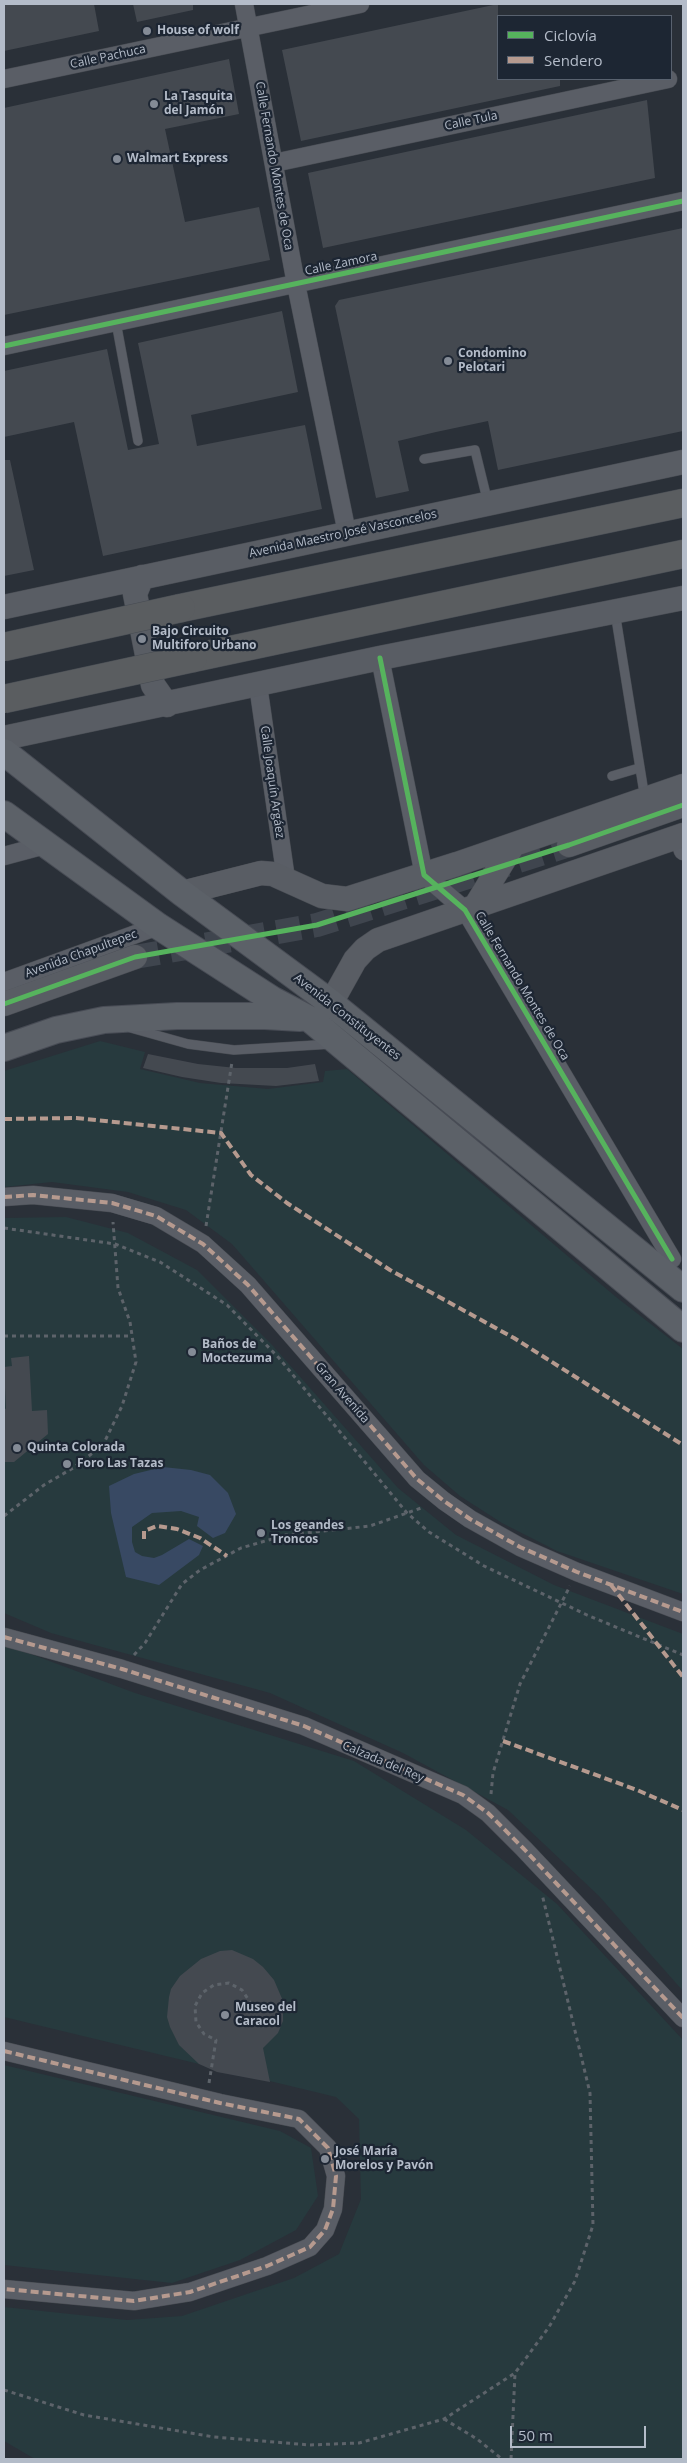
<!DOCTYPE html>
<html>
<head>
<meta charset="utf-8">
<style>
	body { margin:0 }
	#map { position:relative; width:687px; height:2463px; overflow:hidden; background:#2a3038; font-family:"Open Sans",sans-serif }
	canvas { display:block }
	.frame { position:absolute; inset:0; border:5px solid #b4bcc9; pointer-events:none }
	.legend { position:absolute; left:497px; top:15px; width:175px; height:65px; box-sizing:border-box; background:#1d2633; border:1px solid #59626f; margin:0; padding:6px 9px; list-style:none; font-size:15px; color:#b4bcc9 }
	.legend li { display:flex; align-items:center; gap:10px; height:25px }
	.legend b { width:25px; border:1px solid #59626f }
	.scale { position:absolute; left:510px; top:2426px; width:136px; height:22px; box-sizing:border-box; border:2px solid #b4bcc9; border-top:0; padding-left:6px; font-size:15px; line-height:18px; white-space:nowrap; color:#b4bcc9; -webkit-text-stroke:4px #1d2633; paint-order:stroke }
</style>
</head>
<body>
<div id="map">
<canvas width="687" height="2463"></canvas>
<div class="frame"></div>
<ul class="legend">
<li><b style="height:6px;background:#56b35d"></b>Ciclovía</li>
<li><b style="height:6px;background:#b69a8f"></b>Sendero</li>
</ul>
<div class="scale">50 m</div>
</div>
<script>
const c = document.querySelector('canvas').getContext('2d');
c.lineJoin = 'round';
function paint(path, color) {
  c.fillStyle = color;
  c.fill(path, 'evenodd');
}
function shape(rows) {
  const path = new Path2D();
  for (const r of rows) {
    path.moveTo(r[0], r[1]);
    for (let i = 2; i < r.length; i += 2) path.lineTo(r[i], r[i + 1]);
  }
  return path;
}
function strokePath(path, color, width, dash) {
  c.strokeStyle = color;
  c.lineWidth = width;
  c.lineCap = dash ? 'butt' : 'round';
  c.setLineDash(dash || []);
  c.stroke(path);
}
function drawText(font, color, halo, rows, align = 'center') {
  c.font = font + ' "Open Sans",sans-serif';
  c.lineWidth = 4.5;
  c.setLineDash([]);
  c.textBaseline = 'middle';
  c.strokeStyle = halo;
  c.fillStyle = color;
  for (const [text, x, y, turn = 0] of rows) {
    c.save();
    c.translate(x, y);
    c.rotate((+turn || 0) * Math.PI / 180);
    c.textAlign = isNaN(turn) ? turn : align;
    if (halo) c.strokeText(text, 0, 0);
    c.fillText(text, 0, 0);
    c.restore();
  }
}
paint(shape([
	[100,1041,145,1052,140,1069,200,1083,268,1089,323,1082,325,1071,347,1069,616,1297,683,1349,683,1594,557,1551,502,1523,460,1496,424,1465,232,1244,186,1210,128,1192,52,1182,4,1187,4,1071],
	[66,1217,128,1233,197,1270,273,1346,398,1488,456,1535,554,1585,683,1634,683,1991,599,1896,508,1810,403,1753,270,1693,51,1633,4,1613,4,1218],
	[4,1644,135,1693,354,1761,466,1830,557,1904,683,2040,683,2459,35,2459,4,2441,4,2307,127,2320,182,2316,294,2278,339,2254,361,2199,359,2119,336,2097,4,2017],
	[4,2065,280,2131,311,2148,318,2196,296,2230,240,2260,172,2283,4,2265]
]), '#273a3e');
paint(shape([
	[163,1467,191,1470,210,1475,228,1493,236,1514,225,1533,213,1538,197,1526,199,1517,181,1511,152,1513,132,1527,132,1542,135,1552,142,1556,154,1558,162,1555,189,1539,203,1546,199,1555,159,1585,126,1577,111,1513,109,1486,134,1474]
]), '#384963');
paint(shape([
	[4,4,94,4,99,31,4,51],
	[133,4,193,4,193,10,137,22],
	[498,4,498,79,560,79,560,86,301,141,282,50],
	[229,59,239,114,165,129,185,222,259,207,270,260,4,315,4,108],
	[647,100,655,178,323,248,308,173],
	[683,228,683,431,498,470,488,421,436,432,398,441,409,491,376,498,335,306,339,300],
	[282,311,298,392,191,415,197,446,305,425,322,509,103,556,74,422,4,437,4,371,107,349,128,450,159,444,138,343],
	[4,460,10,460,34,570,4,576],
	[148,1054,198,1064,236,1068,287,1068,315,1064,319,1081,276,1086,221,1083,182,1077,143,1068],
	[29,1356,32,1411,47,1410,48,1434,14,1462,4,1462,4,1408,6,1409,4,1367,12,1366,11,1358],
	[232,1950,253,1959,263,1967,274,1980,283,2001,283,2021,278,2033,263,2048,270,2082,217,2072,199,2064,179,2045,170,2027,167,2017,169,1997,171,1989,180,1976,201,1959,220,1951]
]), '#444950');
strokePath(shape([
	[135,957,317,925,569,845]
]), '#3f454e', 24, [24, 12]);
const lane = shape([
	[116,322,138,441],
	[424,459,475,450,488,503],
	[615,612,645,799],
	[612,776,639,768],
	[131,1028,188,1044,234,1050,332,1044]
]);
const street = shape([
	[244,4,296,284,347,533],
	[4,79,360,4],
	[274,163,668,79],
	[4,346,683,201],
	[380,658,424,875,465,910,672,1259],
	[258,685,286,879],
	[678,837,683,851],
	[4,856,45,845],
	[4,982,158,926],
	[4,1197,33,1195,112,1203,156,1216,203,1244,248,1285,417,1479,444,1501,470,1519,520,1547,577,1572,683,1612],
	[4,1637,122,1669,304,1726,463,1795,488,1813,524,1849,683,2018],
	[4,2051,220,2103,299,2119,328,2148,336,2176,333,2209,325,2230,310,2247,267,2266,190,2292,134,2301,4,2289]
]);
const secondary = shape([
	[142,577,135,594,153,685,167,705],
	[4,607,683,462],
	[4,738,380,658,683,598],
	[569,845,683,805],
	[182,893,261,873,273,874,322,896,347,899,457,864,683,786],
	[475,907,513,845],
	[331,1003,355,960,365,949,378,940,683,835],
	[4,1004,135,957]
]);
const primary = shape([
	[4,752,182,893,331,1003,683,1289],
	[4,814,158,926,273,1000,311,1020,683,1329],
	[4,1048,56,1030,104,1020,177,1016,265,1016,300,1018]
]);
const highway = shape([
	[181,608,683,503],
	[193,658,683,554]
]);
strokePath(lane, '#484c53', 10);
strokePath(street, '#484c53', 19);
strokePath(secondary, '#484c53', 25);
strokePath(primary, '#484c55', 28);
strokePath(highway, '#474c53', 29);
strokePath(shape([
	[206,1226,232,1062],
	[4,1228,115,1244,160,1262,227,1305,279,1358,407,1513,429,1532,484,1566,587,1615,683,1655],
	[4,1336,132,1336],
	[4,1516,44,1485,73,1468,103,1445,122,1406,136,1362,130,1322,118,1288,113,1222],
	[134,1655,145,1643,182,1584,200,1570,241,1548,286,1535,370,1526,424,1507],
	[491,1794,493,1773,520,1684,570,1586],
	[209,2083,216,2040,204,2034,196,2022,195,2006,202,1993,214,1985,229,1983,242,1990,250,2002,252,2015,249,2026],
	[4,2390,84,2415,214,2437,310,2445,359,2443,444,2419,515,2373],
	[444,2419,477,2439,502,2459],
	[511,2459,515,2373,549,2327,575,2281,593,2225,590,2093,542,1894]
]), '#5d636a', 3, [4, 4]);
strokePath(lane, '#5a5e66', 9);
strokePath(street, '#5a5e66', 18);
strokePath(secondary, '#595d64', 24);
strokePath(primary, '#5c6168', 26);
strokePath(highway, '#5a5d60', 28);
const highwayBridge = shape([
	[4,647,181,608],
	[4,699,193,658]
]);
strokePath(highwayBridge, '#474c53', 29, []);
strokePath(highwayBridge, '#5a5d60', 28);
strokePath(shape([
	[4,1119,76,1118,221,1133,251,1175,287,1203,390,1270,514,1338,683,1445],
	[4,1197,33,1195,112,1203,156,1216,203,1244,248,1285,417,1479,444,1501,470,1519,520,1547,577,1572,683,1612],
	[144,1539,144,1531,157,1526,177,1529,200,1538,227,1556],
	[611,1585,683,1677],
	[4,1637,122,1669,304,1726,463,1795,488,1813,524,1849,683,2018],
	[503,1741,637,1790,683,1810],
	[4,2051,220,2103,299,2119,328,2148,336,2176,333,2209,325,2230,310,2247,267,2266,190,2292,134,2301,4,2289]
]), '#b69a8f', 4, [8, 4]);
strokePath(shape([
	[4,346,683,201],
	[380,658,424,875,465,910,672,1259],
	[4,1004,135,957,317,925,569,845,683,805]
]), '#56b35d', 5);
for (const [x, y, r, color] of [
	[147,31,5,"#848b96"],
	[154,104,5,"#848b96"],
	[117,159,5,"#848b96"],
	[448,361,5,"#848b96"],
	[142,639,5,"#848b96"],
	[192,1352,5,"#848b96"],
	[17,1448,5,"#848b96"],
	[67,1464,5,"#848b96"],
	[261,1533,5,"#848b96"],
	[225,2015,5,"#848b96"],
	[325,2159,5,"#848b96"]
]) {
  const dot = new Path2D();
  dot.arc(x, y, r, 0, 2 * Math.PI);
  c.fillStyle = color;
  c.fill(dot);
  strokePath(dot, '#1d2633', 2);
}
drawText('bold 12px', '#b4bcc9', '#1d2633', [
	["House of wolf",157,31],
	["La Tasquita",164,97],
	["del Jamón",164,111],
	["Walmart Express",127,159],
	["Condomino",458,354],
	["Pelotari",458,368],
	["Bajo Circuito",152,632],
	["Multiforo Urbano",152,646],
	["Baños de",202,1345],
	["Moctezuma",202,1359],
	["Quinta Colorada",27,1448],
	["Foro Las Tazas",77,1464],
	["Los geandes",271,1526],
	["Troncos",271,1540],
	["Museo del",235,2008],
	["Caracol",235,2022],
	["José María",335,2152],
	["Morelos y Pavón",335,2166]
], 'left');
drawText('12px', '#b4bcc9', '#1d2633', [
	["Calle Pachuca",108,57,-12],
	["Calle Tula",471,121,-12],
	["Calle Fernando Montes de Oca",274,166,80],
	["Calle Zamora",341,264,-12],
	["Avenida Maestro José Vasconcelos",343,534,-12],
	["Calle Joaquín Argáez",272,782,82],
	["Avenida Chapultepec",81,954,-20],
	["Calle Fernando Montes de Oca",522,986,59],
	["Avenida Constituyentes",347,1017,38],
	["Gran Avenida",342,1393,49],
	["Calzada del Rey",383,1762,23]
]);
</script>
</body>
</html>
